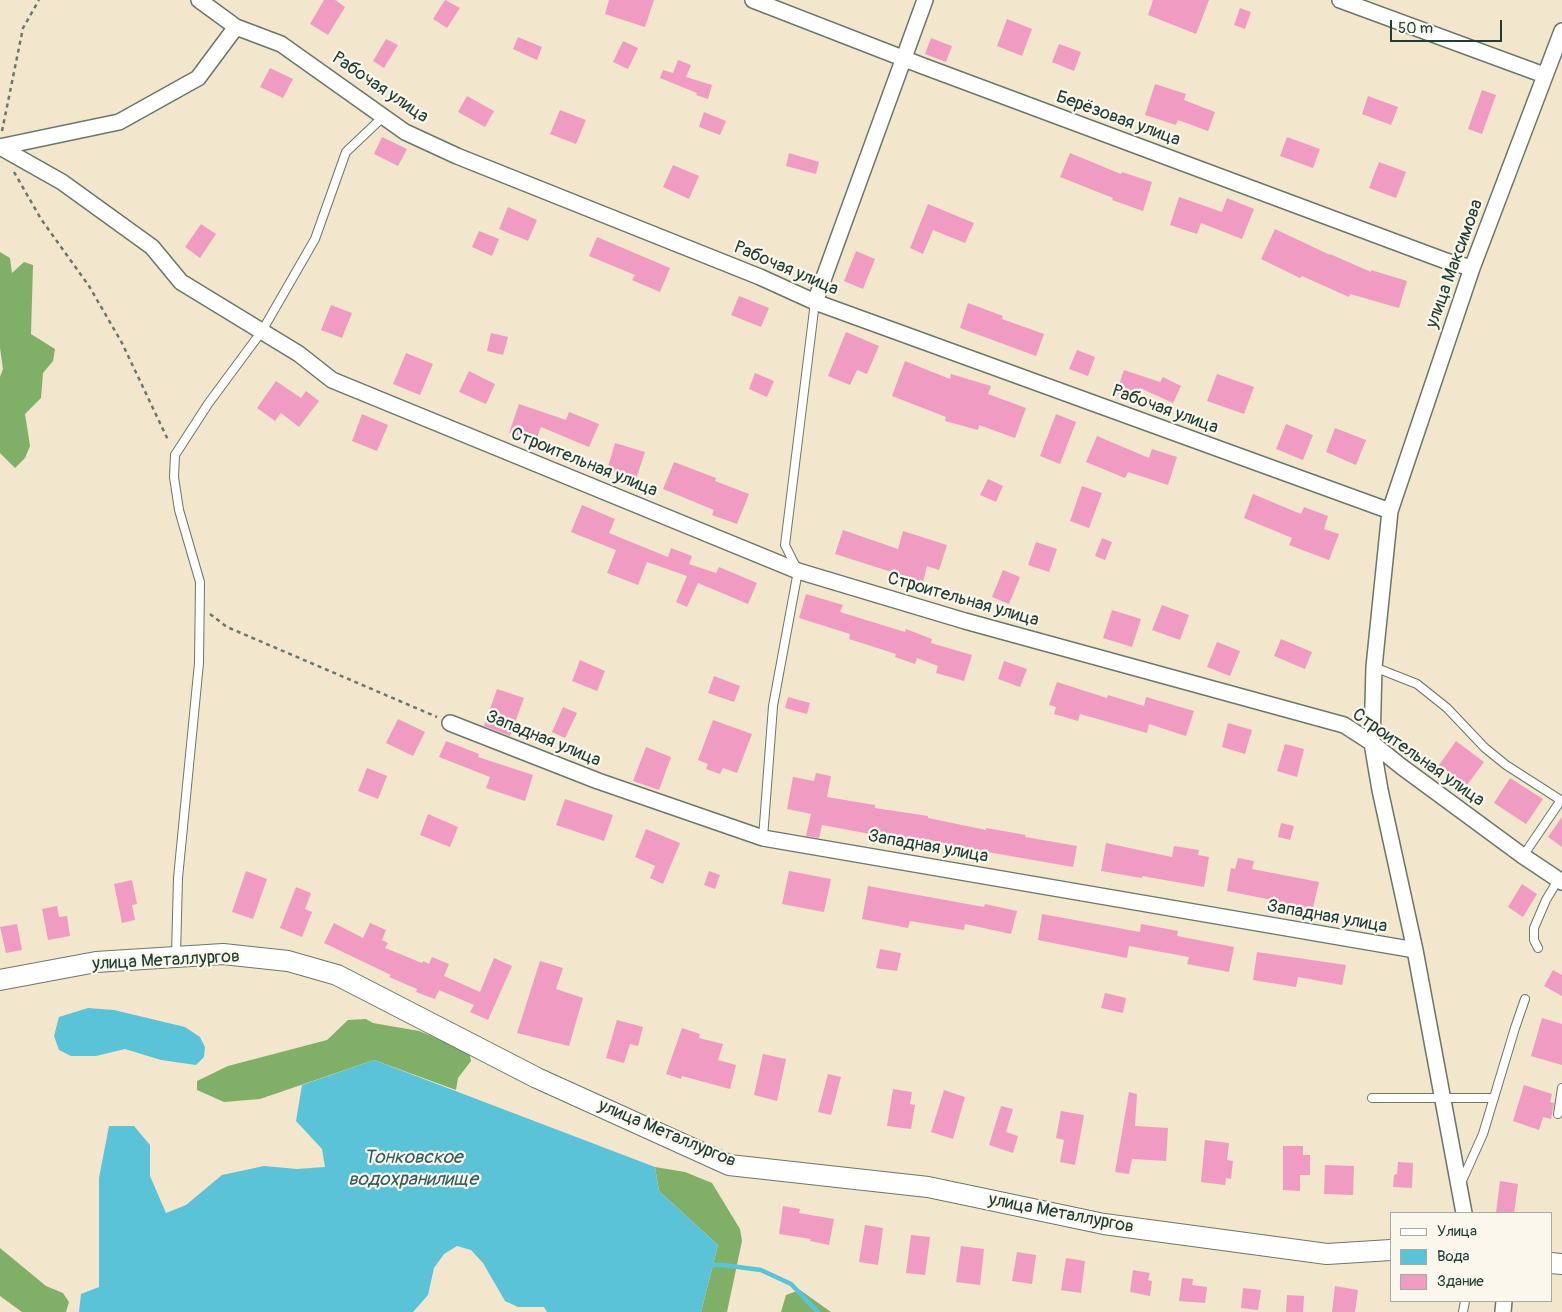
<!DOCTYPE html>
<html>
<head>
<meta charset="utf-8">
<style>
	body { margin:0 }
	#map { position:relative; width:1562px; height:1312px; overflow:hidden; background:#f2e6cc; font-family:Pangolin,sans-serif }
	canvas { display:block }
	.legend { position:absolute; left:1390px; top:1212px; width:162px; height:90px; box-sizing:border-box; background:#fbf7ec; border:1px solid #a3ada2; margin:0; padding:6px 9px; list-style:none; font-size:15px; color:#1f3d34 }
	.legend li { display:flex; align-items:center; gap:10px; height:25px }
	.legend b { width:25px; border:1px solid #a3ada2 }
	.scale { position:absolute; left:1390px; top:20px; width:112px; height:22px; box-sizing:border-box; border:2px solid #1f3d34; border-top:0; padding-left:6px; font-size:15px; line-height:18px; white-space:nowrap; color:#1f3d34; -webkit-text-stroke:4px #fbf7ec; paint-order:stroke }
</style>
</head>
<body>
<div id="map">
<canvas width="1562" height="1312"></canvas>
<ul class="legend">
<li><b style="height:6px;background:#fff"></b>Улица</li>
<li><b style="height:14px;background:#5bc3d7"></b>Вода</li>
<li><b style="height:14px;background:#f09cc2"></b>Здание</li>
</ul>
<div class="scale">50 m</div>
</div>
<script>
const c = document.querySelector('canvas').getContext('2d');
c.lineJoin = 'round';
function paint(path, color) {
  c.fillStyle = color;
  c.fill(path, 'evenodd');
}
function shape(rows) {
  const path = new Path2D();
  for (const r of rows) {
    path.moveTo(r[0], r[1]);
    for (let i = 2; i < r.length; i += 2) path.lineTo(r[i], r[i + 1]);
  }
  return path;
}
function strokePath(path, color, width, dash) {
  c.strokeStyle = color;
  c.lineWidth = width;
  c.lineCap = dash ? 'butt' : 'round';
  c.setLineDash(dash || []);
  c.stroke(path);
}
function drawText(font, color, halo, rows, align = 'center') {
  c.font = font + ' Pangolin,sans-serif';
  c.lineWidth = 4.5;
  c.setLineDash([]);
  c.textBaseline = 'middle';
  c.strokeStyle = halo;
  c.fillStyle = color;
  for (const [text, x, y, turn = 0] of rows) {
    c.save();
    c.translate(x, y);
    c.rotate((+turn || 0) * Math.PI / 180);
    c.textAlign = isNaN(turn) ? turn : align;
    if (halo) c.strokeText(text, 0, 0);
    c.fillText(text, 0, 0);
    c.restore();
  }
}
paint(shape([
	[0,252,10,258,12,273,24,262,33,265,31,334,55,349,53,361,43,373,41,398,25,414,30,446,25,458,15,468,0,453,0,377,3,369,0,348],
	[366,1019,373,1023,419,1031,469,1051,471,1061,458,1078,456,1090,374,1060,260,1099,224,1102,197,1090,197,1081,228,1066,327,1040,348,1020],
	[655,1167,685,1172,712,1183,740,1229,742,1241,727,1312,701,1312,718,1245,659,1191],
	[0,1248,46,1286,63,1293,69,1302,66,1312,22,1312,0,1296],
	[800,1290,831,1312,781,1312,786,1295]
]), '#80af68');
paint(shape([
	[88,1008,114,1010,185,1027,200,1037,205,1047,204,1057,196,1065,161,1060,125,1049,96,1056,71,1056,59,1050,54,1036,59,1017],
	[374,1060,655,1167,659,1191,718,1245,701,1312,547,1312,544,1307,518,1307,505,1301,483,1263,471,1250,457,1246,444,1254,434,1268,428,1295,413,1312,79,1312,81,1294,99,1287,99,1178,109,1126,134,1126,150,1145,150,1176,166,1213,186,1205,222,1175,264,1166,297,1169,325,1167,322,1149,296,1121,302,1085]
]), '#5bc3d7');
strokePath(shape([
	[713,1265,723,1265,761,1270,791,1284,818,1312]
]), '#5bc3d7', 4.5);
paint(shape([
	[324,0,335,0,345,7,328,35,310,24],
	[445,0,460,8,447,28,433,19],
	[609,0,654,0,645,27,605,14],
	[1153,0,1209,0,1196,34,1148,15],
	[1240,8,1251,12,1245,29,1234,25],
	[1007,19,1032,29,1022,56,997,46],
	[518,37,542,47,537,60,513,49],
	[931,38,952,46,946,62,925,54],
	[386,39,398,45,384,68,373,61],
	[623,41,638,48,628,69,613,62],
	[1059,44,1081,52,1074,71,1052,62],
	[678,60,691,65,686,77,712,85,708,99,696,95,697,93,660,78,663,70,673,73],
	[270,68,293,79,283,98,260,87],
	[1155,84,1186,94,1184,100,1215,112,1208,131,1178,120,1176,125,1145,115],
	[1482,90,1496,95,1482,134,1468,129],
	[467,96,494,111,485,127,458,112],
	[1368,96,1398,107,1391,125,1362,114],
	[560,110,586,120,576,144,550,134],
	[704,112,726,121,720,135,699,127],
	[382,137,407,149,398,166,374,154],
	[1287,137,1320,149,1313,168,1280,156],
	[789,153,819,162,816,174,786,166],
	[1070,153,1121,174,1122,172,1152,182,1143,211,1112,200,1113,198,1060,177],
	[1379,162,1406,172,1396,198,1369,188],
	[673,165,699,176,689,199,663,187],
	[1179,197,1222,212,1227,198,1254,209,1242,239,1201,223,1197,234,1170,225],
	[928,204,974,223,965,243,933,230,923,254,910,248],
	[508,207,537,220,528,241,499,229],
	[201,224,216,234,200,258,185,247],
	[1275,229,1330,255,1330,254,1371,272,1371,270,1407,281,1399,308,1350,294,1349,297,1302,276,1300,278,1261,259],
	[479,231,499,239,492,256,472,247],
	[597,237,670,268,660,292,632,280,635,275,589,256],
	[856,251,875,259,863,289,844,281],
	[739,296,769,308,761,327,731,315],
	[968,303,1003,316,1002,319,1044,334,1036,356,960,328],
	[331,305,352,313,342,338,321,330],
	[846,332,879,346,867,374,857,370,850,385,828,376],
	[491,333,508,337,503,355,487,351],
	[1077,350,1095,357,1088,376,1069,369],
	[406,353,433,364,420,395,393,384],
	[905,361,950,379,951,374,991,386,988,394,1026,408,1015,438,979,425,978,430,945,421,946,417,892,396],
	[1124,370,1160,382,1163,377,1181,386,1173,403,1140,388,1136,400,1116,393],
	[469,371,495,384,486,404,459,392],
	[755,373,774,381,767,397,749,389],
	[1217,374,1254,387,1244,414,1207,401],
	[276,381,301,398,306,391,319,401,299,427,281,413,275,421,257,408],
	[519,404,566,420,569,412,599,424,589,447,541,427,535,442,509,433],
	[362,414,388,425,377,451,352,441],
	[1056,414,1076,422,1060,464,1040,456],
	[1286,424,1313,435,1303,460,1276,449],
	[1335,428,1366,440,1356,465,1326,452],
	[1097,436,1149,458,1152,449,1177,457,1168,485,1128,472,1125,478,1086,462],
	[615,443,645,452,636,479,607,470],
	[674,462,716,478,715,481,749,494,737,524,712,515,714,510,663,489],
	[988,479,1003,486,996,502,980,495],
	[1082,486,1102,493,1089,528,1070,521],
	[1253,494,1301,514,1304,507,1328,516,1324,529,1339,534,1329,560,1289,545,1292,538,1244,518],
	[582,505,615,519,609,533,668,557,671,548,692,556,689,564,716,573,719,567,757,583,748,604,698,583,687,607,676,602,687,576,647,562,638,585,607,573,616,550,571,532],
	[843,530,898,549,903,531,947,545,939,570,927,566,923,582,835,554],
	[1102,538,1112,542,1105,560,1095,556],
	[1036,542,1057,549,1049,572,1028,565],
	[1003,570,1020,577,1009,604,992,597],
	[806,594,843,605,840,612,905,632,906,629,932,639,931,643,972,655,964,681,936,673,938,666,917,658,915,664,895,657,896,654,849,639,850,634,799,618],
	[1162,605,1189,615,1180,640,1152,630],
	[1112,610,1141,619,1132,647,1103,638],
	[1281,639,1312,652,1305,669,1274,656],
	[1217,642,1240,651,1230,676,1207,667],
	[580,660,605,671,597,691,572,681],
	[1004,661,1027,669,1020,687,998,679],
	[714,676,740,686,734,702,708,693],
	[1057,682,1107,698,1108,695,1144,706,1146,697,1194,711,1186,736,1149,724,1147,733,1080,714,1078,721,1054,714,1056,707,1049,705],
	[497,689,524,698,510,736,484,726],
	[788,697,810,703,807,714,785,708],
	[563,707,577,713,565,738,552,732],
	[398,719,425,732,413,756,386,743],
	[713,720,752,734,737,773,723,768,720,774,706,769,708,764,698,760],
	[1228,723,1252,730,1245,754,1222,747],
	[446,741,479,754,478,757,533,775,525,801,486,788,490,777,439,757],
	[1456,741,1484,762,1467,785,1439,765],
	[1285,744,1304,749,1297,777,1277,771],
	[646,747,671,757,659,790,633,781],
	[367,768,387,776,378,799,358,791],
	[816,773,831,776,827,797,875,805,875,808,928,816,928,818,986,830,986,828,1026,835,1025,837,1077,846,1073,867,982,851,925,839,924,841,870,834,822,825,819,838,806,836,811,814,787,809,793,777,814,781],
	[1510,778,1543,799,1526,824,1494,803],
	[565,799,613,815,604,841,556,825],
	[428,814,458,827,450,847,420,835],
	[1562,817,1562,847,1548,837],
	[1281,823,1294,826,1290,840,1278,837],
	[646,829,680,843,663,884,650,878,655,866,635,857],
	[1106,843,1172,857,1174,846,1199,850,1198,855,1209,857,1204,887,1142,876,1142,878,1101,871],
	[1238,858,1254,861,1252,869,1319,882,1312,912,1271,903,1272,900,1227,891,1231,868,1235,869],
	[246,871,267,879,253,919,232,912],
	[709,871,720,875,715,889,704,885],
	[789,871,831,879,824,912,782,904],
	[132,880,137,904,132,905,135,920,122,923,114,884],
	[1522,884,1537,894,1523,917,1508,907],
	[868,886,984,907,985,904,1017,911,1011,934,965,924,964,930,910,921,908,928,862,919],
	[296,887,311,893,305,909,312,912,302,937,280,928],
	[57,906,59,917,67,916,70,936,48,940,42,909],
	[1042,914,1140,932,1141,924,1178,931,1177,936,1234,947,1229,972,1187,964,1189,957,1129,946,1127,958,1038,940],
	[334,923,363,938,370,923,386,930,382,940,388,943,385,948,422,963,423,961,429,964,432,957,449,964,444,976,480,992,494,958,512,966,488,1020,470,1012,474,1005,439,990,435,999,416,992,417,989,389,977,391,975,324,943],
	[17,924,22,950,6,953,0,927],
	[880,949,901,953,897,971,876,968],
	[1257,952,1346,965,1342,985,1298,977,1296,987,1253,980],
	[540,961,563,968,556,989,583,998,569,1046,517,1033],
	[1553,970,1562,975,1562,996,1544,986],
	[1105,993,1126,998,1123,1013,1101,1008],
	[1542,1018,1562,1024,1562,1065,1531,1056],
	[617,1020,643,1027,638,1046,630,1044,624,1063,606,1058],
	[682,1028,700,1034,699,1038,723,1044,718,1060,736,1065,730,1089,682,1076,681,1079,666,1074],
	[763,1054,786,1059,777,1101,754,1095],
	[828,1074,841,1077,831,1115,818,1112],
	[1524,1085,1552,1094,1550,1102,1554,1103,1551,1119,1543,1117,1539,1130,1513,1121],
	[893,1089,912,1092,910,1104,915,1105,911,1129,887,1126],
	[944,1090,965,1097,953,1139,931,1132],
	[1129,1092,1137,1094,1135,1126,1168,1128,1166,1161,1132,1159,1129,1174,1115,1172],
	[1001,1106,1013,1109,1006,1132,1018,1136,1013,1153,989,1145],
	[1061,1111,1084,1115,1075,1165,1060,1162,1064,1140,1056,1138],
	[1205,1140,1229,1143,1227,1160,1233,1161,1231,1179,1226,1178,1225,1185,1201,1182],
	[1283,1146,1303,1146,1303,1155,1310,1155,1310,1175,1300,1175,1300,1191,1283,1190],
	[1398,1162,1413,1163,1412,1188,1393,1187,1394,1175,1397,1174],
	[1325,1165,1354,1166,1353,1195,1324,1194],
	[1500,1181,1518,1184,1514,1213,1496,1213],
	[783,1206,800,1209,799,1213,834,1219,829,1245,810,1241,811,1239,779,1234],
	[865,1225,883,1228,878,1265,859,1262],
	[911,1235,930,1237,925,1275,906,1273],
	[961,1246,984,1249,980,1285,956,1282],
	[1017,1252,1036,1255,1032,1284,1012,1281],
	[1066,1258,1085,1261,1081,1293,1061,1290],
	[1133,1270,1150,1273,1148,1280,1152,1281,1150,1296,1130,1292],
	[1182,1278,1193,1279,1192,1285,1207,1287,1205,1303,1179,1301],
	[1335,1286,1358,1290,1355,1312,1332,1312],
	[1243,1288,1261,1290,1258,1310,1241,1308],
	[1287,1295,1304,1296,1303,1312,1286,1312]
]), '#f09cc2');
const service = shape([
	[1374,667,1417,684,1447,708,1485,748,1506,765,1562,801],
	[763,838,773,706,798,571,785,545,815,302],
	[1523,856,1561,800],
	[1538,948,1534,940,1534,928,1546,900,1558,880],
	[176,955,178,878,199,663,200,582,179,510,174,477,175,455,208,404,262,331,315,239,346,152,384,116],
	[1372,1098,1494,1098],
	[1558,1114,1562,1088],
	[1461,1183,1483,1134,1515,1028,1525,999],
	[1463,1312,1465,1301]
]);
const minor = shape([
	[199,0,236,27,281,44,405,132,457,156,760,277,815,302,1390,511],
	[753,0,923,66,1446,261,1472,268],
	[1340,0,1544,75],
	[0,147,62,182,152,247,181,282,299,354,332,380,798,571,965,621,1344,725,1372,743,1402,767,1523,856,1562,882],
	[0,147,119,122,198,78,236,27],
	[815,302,925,0],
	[450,723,598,781,763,838,1415,950],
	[1464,1213,1415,950,1380,790,1372,743,1374,667,1390,511,1472,268,1562,31],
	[1503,1312,1504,1301]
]);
const tertiary = shape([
	[0,980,96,962,223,954,288,961,337,975,537,1078,729,1165,928,1187,1104,1224,1327,1254,1391,1250],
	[1551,1263,1562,1264]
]);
strokePath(service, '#697869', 10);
strokePath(minor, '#697869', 18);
strokePath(tertiary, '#697869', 22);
strokePath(shape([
	[2,131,23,28,39,0],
	[14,172,41,219,89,286,122,343,169,442],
	[210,614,227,627,437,717]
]), '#697869', 2.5, [4, 4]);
strokePath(service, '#fff', 8);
strokePath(minor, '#fff', 15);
strokePath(tertiary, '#fff', 20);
drawText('18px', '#1f3d34', '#fbf7ec', [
	["Рабочая улица",380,88,34],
	["Берёзовая улица",1118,119,20],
	["улица Максимова",1455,264,-70],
	["Рабочая улица",786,269,23],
	["Рабочая улица",1165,410,20],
	["Строительная улица",584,463,22],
	["Строительная улица",963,600,16],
	["Западная улица",543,739,22],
	["Строительная улица",1418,758,35],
	["Западная улица",928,847,10],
	["Западная улица",1327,917,10],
	["улица Металлургов",166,961,-3],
	["улица Металлургов",667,1134,23],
	["улица Металлургов",1061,1214,11]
]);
drawText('italic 19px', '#2e5e5d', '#fbf7ec', [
	["Тонковское",413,1158],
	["водохранилище",413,1180]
]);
</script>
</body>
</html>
